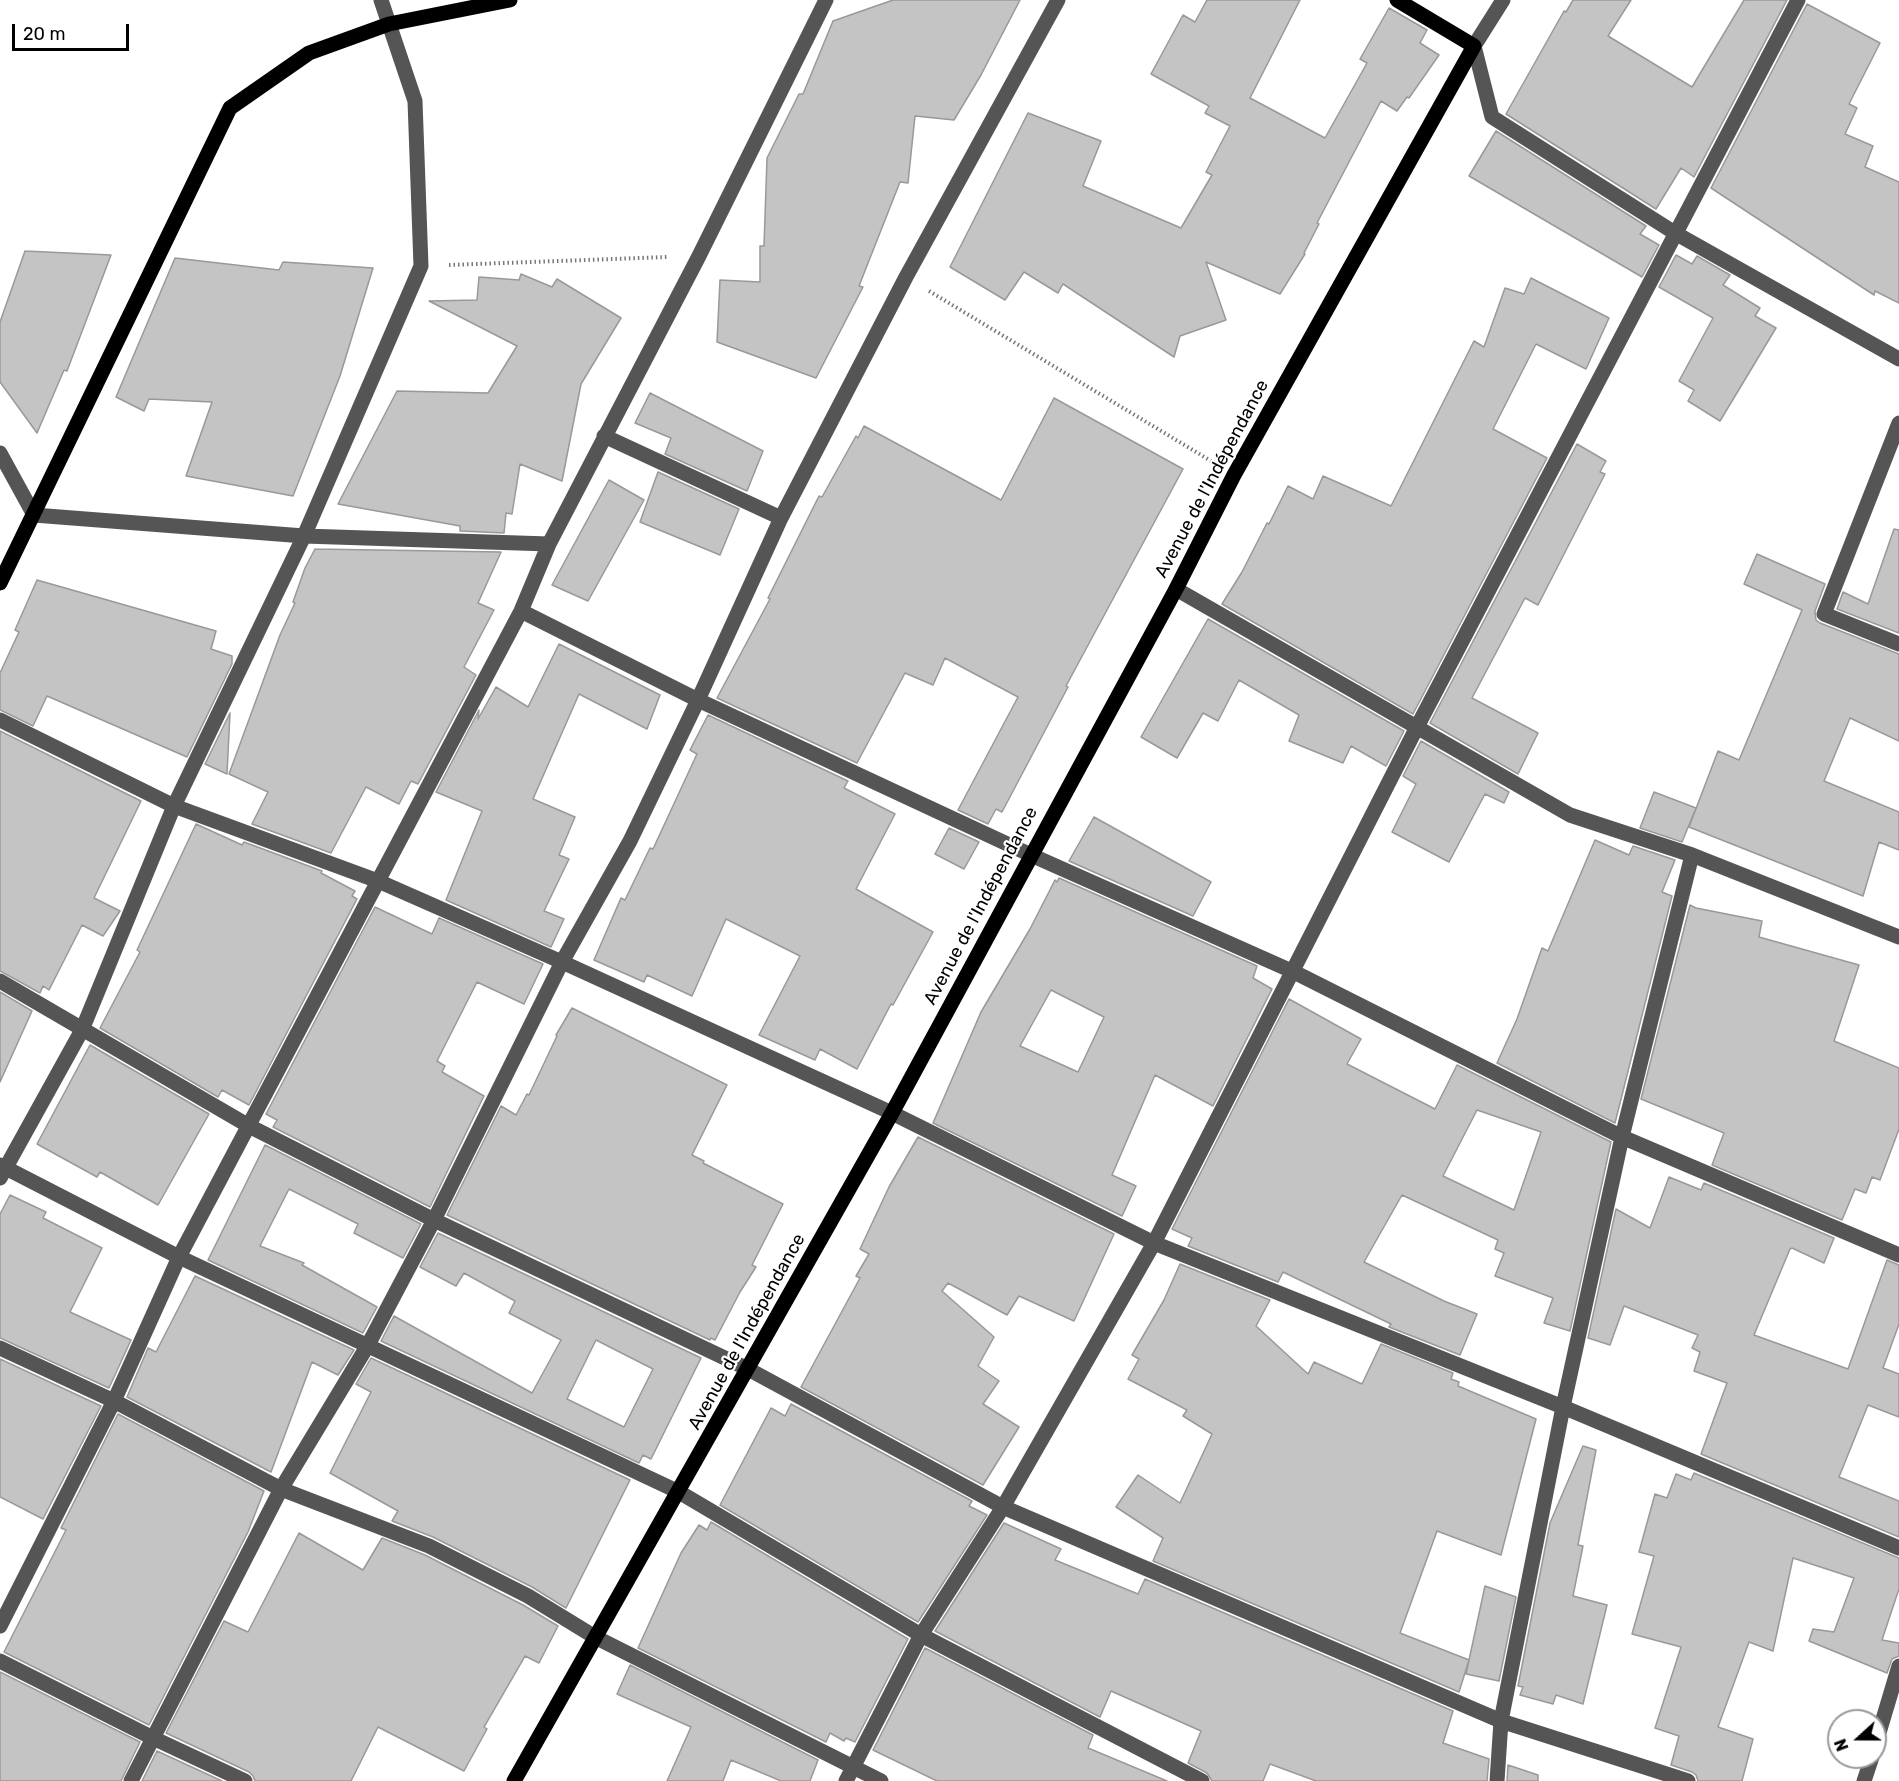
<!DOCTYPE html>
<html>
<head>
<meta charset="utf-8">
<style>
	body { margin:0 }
	#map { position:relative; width:1899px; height:1781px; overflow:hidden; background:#fff; font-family:Rubik,sans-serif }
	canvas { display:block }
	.north { position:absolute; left:1827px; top:1709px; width:60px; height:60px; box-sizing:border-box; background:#fff; border:2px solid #999; border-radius:50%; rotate:249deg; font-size:16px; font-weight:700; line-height:24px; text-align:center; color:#000 }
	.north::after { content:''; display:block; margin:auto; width:21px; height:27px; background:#000; clip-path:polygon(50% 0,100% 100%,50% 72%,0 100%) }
	.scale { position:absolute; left:12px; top:24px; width:117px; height:27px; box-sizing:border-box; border:3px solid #000; border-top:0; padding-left:8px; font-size:18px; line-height:21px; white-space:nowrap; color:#000; -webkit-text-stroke:4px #fff; paint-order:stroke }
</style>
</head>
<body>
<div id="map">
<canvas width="1899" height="1781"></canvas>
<div class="north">N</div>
<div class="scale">20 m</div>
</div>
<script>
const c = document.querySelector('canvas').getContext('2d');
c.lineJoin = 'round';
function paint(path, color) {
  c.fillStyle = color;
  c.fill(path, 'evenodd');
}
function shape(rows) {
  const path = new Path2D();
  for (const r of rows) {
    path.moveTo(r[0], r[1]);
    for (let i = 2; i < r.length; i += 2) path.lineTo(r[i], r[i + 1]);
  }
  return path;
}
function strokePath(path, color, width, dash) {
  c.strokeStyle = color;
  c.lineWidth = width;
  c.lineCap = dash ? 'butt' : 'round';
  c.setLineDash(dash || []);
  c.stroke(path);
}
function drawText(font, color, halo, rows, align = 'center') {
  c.font = font + ' Rubik,sans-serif';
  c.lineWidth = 4.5;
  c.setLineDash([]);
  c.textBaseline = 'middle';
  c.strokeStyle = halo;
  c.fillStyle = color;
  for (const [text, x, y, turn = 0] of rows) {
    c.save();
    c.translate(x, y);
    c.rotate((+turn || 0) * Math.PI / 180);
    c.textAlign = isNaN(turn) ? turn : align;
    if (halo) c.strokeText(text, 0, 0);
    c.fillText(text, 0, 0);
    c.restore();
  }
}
const building = shape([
	[893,0,1020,0,981,75,954,120,915,116,908,183,900,182,859,286,863,287,816,378,717,342,720,280,760,282,760,246,764,246,767,158,799,94,803,94,833,21,893,0],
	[1207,0,1300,0,1250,98,1325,138,1367,63,1360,59,1389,8,1427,30,1420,43,1439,55,1409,98,1407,97,1397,111,1381,101,1317,223,1319,224,1304,253,1305,254,1280,294,1206,262,1226,320,1180,336,1174,357,1063,284,1058,293,1024,272,1005,300,950,267,1028,113,1101,141,1083,186,1181,228,1212,175,1206,172,1230,126,1205,113,1209,106,1151,74,1183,15,1195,22,1207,0],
	[1573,0,1631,0,1608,36,1692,87,1744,0,1787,0,1694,177,1681,168,1656,209,1506,114,1564,11,1566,12,1573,0],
	[1807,4,1880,43,1849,104,1857,108,1845,134,1873,146,1865,167,1899,182,1899,303,1875,291,1874,295,1711,188,1807,4],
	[1496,131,1646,226,1640,234,1659,245,1642,277,1469,176,1496,131],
	[25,251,111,255,67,371,64,370,37,433,0,382,0,322,25,251],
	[1676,255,1692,264,1697,256,1730,275,1723,285,1760,308,1755,316,1776,328,1720,421,1688,401,1694,390,1679,381,1713,318,1659,287,1676,255],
	[175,258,279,270,283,262,373,268,340,376,293,496,186,476,212,402,149,399,144,411,116,397,175,258],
	[521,274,552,287,557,279,621,318,581,384,562,481,520,464,512,514,506,513,504,533,460,531,460,526,338,504,397,391,488,393,517,346,429,301,477,300,479,277,519,280,521,274],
	[1531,278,1609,318,1586,369,1536,344,1493,429,1547,458,1413,714,1222,604,1242,572,1267,523,1269,524,1288,486,1313,499,1323,476,1391,506,1474,341,1484,347,1505,288,1524,294,1531,278],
	[650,393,763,451,747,491,665,454,671,438,635,423,650,393],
	[1054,398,1183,469,1066,686,1068,687,1002,812,996,809,988,824,958,810,1018,697,945,658,933,685,905,673,857,763,717,698,770,599,768,598,819,496,822,497,856,436,858,438,864,426,1001,500,1054,398],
	[1577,444,1606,461,1600,472,1605,474,1538,605,1525,598,1472,698,1538,733,1518,774,1430,723,1577,444],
	[658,472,739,509,720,555,640,522,658,472],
	[609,480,644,500,588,601,552,585,609,480],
	[1894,529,1899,530,1899,633,1837,609,1843,592,1868,604,1894,529],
	[315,549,501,552,478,603,494,610,464,667,476,675,418,784,411,781,399,804,366,787,331,853,252,824,268,792,229,774,280,635,295,603,293,602,305,568,315,549],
	[1757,554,1825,584,1815,611,1816,620,1820,623,1899,654,1899,741,1850,718,1824,781,1899,812,1899,850,1879,842,1863,896,1689,827,1718,751,1739,760,1802,610,1744,584,1757,554],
	[37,580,216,631,211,649,232,656,232,664,187,757,47,696,33,726,0,710,0,673,19,632,15,630,37,580],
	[1208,619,1404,731,1386,766,1351,746,1343,763,1289,741,1299,715,1239,680,1218,721,1203,713,1177,758,1141,737,1208,619],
	[559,644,660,695,647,729,579,694,533,799,575,817,559,855,569,859,544,911,564,919,551,947,446,900,482,811,436,792,479,710,478,719,496,687,528,707,559,644],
	[230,713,227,774,205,764,230,713],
	[708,715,848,781,844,788,895,814,856,889,933,932,893,1005,891,1004,857,1069,820,1049,815,1060,759,1035,800,956,726,919,692,996,647,975,644,982,594,960,621,898,625,900,650,848,653,849,697,754,690,750,708,715],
	[0,731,141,801,94,898,120,911,103,936,82,925,49,990,43,986,40,993,0,971,0,731],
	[1421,741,1509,792,1504,803,1485,794,1449,862,1392,832,1416,784,1403,776,1421,741],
	[1654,792,1696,808,1682,842,1640,828,1654,792],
	[1094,817,1211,882,1193,916,1069,861,1094,817],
	[196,824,242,845,244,842,322,871,321,873,355,891,352,896,357,899,249,1105,222,1090,218,1097,100,1028,140,952,137,950,196,824],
	[949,828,979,842,964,869,935,854,949,828],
	[1595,840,1629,855,1633,846,1675,860,1662,892,1672,896,1615,1123,1497,1063,1517,1019,1542,948,1548,951,1595,840],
	[1059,878,1257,966,1253,978,1272,989,1213,1106,1155,1075,1112,1175,1136,1186,1122,1216,933,1123,981,1012,1030,929,1055,880,1057,882,1059,878],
	[1051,990,1104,1017,1078,1072,1020,1046,1051,990],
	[1690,905,1696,908,1762,921,1759,937,1859,965,1834,1041,1899,1068,1899,1129,1880,1180,1872,1177,1866,1193,1855,1189,1842,1220,1712,1165,1724,1133,1641,1099,1690,905],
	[375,907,432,934,439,918,543,964,524,1004,477,982,437,1061,445,1066,442,1072,484,1096,430,1207,273,1127,277,1120,266,1114,375,907],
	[0,992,32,1011,0,1082,0,992],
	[1289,999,1361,1039,1347,1064,1435,1109,1457,1065,1611,1142,1570,1331,1544,1323,1553,1298,1495,1276,1504,1253,1495,1249,1498,1240,1402,1195,1364,1262,1444,1301,1477,1314,1460,1355,1389,1327,1391,1324,1283,1272,1278,1282,1188,1246,1192,1238,1172,1229,1289,999],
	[1477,1110,1541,1132,1514,1210,1443,1176,1477,1110],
	[572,1008,727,1085,692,1155,704,1161,703,1163,783,1204,752,1265,756,1267,740,1292,715,1340,711,1338,710,1340,447,1215,501,1106,516,1115,527,1094,529,1095,557,1036,556,1035,572,1008],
	[90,1045,209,1114,158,1205,100,1172,97,1177,37,1144,90,1045],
	[918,1137,1114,1234,1074,1321,1019,1296,1007,1315,948,1283,942,1291,994,1337,978,1366,999,1381,983,1404,1019,1427,983,1485,801,1387,860,1278,856,1276,869,1254,860,1249,889,1187,918,1137],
	[265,1145,421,1224,403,1258,354,1233,358,1224,289,1189,260,1246,304,1263,302,1265,377,1307,363,1333,208,1260,265,1145],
	[1669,1177,1701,1190,1704,1183,1834,1238,1824,1263,1792,1248,1790,1249,1754,1335,1848,1369,1887,1260,1899,1265,1899,1324,1883,1368,1899,1374,1899,1417,1868,1405,1839,1477,1899,1501,1899,1537,1701,1454,1727,1383,1694,1371,1700,1352,1692,1348,1698,1335,1624,1306,1610,1345,1588,1338,1616,1209,1650,1228,1669,1177],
	[10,1195,46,1212,43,1218,102,1248,70,1312,131,1340,109,1388,0,1338,0,1214,10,1195],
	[438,1233,701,1358,651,1459,643,1455,639,1463,381,1341,394,1316,532,1393,561,1340,509,1313,515,1301,464,1273,456,1286,420,1267,438,1233],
	[596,1340,653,1369,624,1427,567,1399,596,1340],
	[1180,1264,1270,1300,1256,1326,1308,1374,1314,1362,1362,1384,1381,1344,1453,1373,1451,1379,1459,1382,1458,1386,1536,1419,1501,1555,1437,1531,1400,1633,1469,1660,1459,1692,1153,1561,1163,1538,1116,1507,1138,1475,1180,1503,1212,1434,1183,1416,1187,1410,1128,1379,1139,1359,1132,1355,1164,1300,1180,1264],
	[195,1276,354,1350,338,1375,312,1362,271,1472,127,1397,148,1348,156,1352,195,1276],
	[371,1358,630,1480,566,1608,532,1587,433,1537,392,1521,398,1511,330,1473,371,1392,356,1384,371,1358],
	[0,1359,101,1406,43,1519,0,1497,0,1359],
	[791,1404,972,1501,969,1506,987,1515,918,1622,720,1505,771,1408,785,1416,791,1404],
	[118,1414,264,1491,248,1532,149,1725,4,1652,66,1530,61,1528,118,1414],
	[1583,1446,1596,1450,1578,1545,1583,1546,1573,1596,1607,1605,1583,1704,1556,1695,1553,1704,1520,1695,1523,1687,1518,1686,1550,1523,1583,1446],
	[1694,1473,1899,1558,1899,1589,1882,1640,1899,1643,1899,1656,1892,1659,1887,1673,1809,1641,1813,1629,1834,1632,1854,1578,1793,1558,1773,1651,1749,1642,1718,1727,1753,1739,1742,1781,1698,1781,1696,1775,1692,1772,1671,1765,1679,1736,1655,1728,1681,1647,1632,1634,1654,1556,1639,1552,1655,1494,1667,1498,1676,1474,1691,1480,1694,1473],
	[711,1522,908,1639,855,1742,846,1738,844,1741,830,1733,826,1742,638,1648,681,1553,699,1525,707,1530,711,1522],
	[1004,1523,1061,1549,1055,1560,1138,1594,1145,1579,1453,1711,1443,1743,1489,1759,1487,1781,1316,1781,1270,1764,1263,1781,1212,1781,1207,1773,1188,1763,1201,1731,1111,1691,1100,1717,935,1631,1004,1523],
	[299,1533,363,1570,382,1538,425,1555,523,1605,558,1626,539,1663,525,1656,484,1727,487,1729,464,1771,378,1727,351,1781,255,1781,253,1776,249,1772,166,1733,224,1621,248,1632,299,1533],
	[1485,1586,1516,1597,1499,1681,1466,1674,1485,1586],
	[925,1648,1093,1735,1088,1748,1167,1781,937,1781,873,1750,925,1648],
	[630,1665,818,1760,810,1781,781,1781,731,1760,723,1781,667,1781,691,1727,617,1694,630,1665],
	[0,1672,140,1742,121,1781,0,1781,0,1672],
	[157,1751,222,1781,142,1781,157,1751],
	[1508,1765,1538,1775,1538,1781,1507,1781,1508,1765]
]);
paint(building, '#c4c4c4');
strokePath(building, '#999', 1.5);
strokePath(shape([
	[449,265,667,257],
	[929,291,1211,461]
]), '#777', 4, [1.5, 3]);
strokePath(shape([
	[1503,0,1474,46,1492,117,1675,233,1899,359],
	[1899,423,1824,614,1899,644],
	[604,436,781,518],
	[0,453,34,515,304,536,549,544],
	[1176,589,1570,815,1692,855,1899,937],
	[521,611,698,700,1031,855,1294,972,1622,1137,1899,1255],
	[0,720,174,806,378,881,562,962,892,1113,1154,1243,1563,1407,1899,1548],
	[0,981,249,1126,434,1220,748,1369,1003,1507,1501,1721,1688,1781],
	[0,1165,179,1257,679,1492,921,1635,1202,1781],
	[0,1178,82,1030,174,806,304,536,421,266,415,101,381,0],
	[0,1348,114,1401,281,1489,429,1546,528,1596,595,1637,881,1781],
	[0,1626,114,1401,179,1257,521,611,549,544,699,256,826,0],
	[0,1661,153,1738,245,1781],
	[1875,1746,1899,1666],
	[131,1781,281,1489,368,1345,434,1220,562,962,630,841,698,700,781,518,906,277,1058,0],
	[846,1781,921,1635,1003,1507,1154,1243,1417,727,1798,0],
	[1497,1781,1501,1721,1563,1407,1622,1137,1692,855],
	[1864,1781,1872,1757]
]), '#555', 15);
strokePath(shape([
	[0,583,230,108,309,53,389,24,510,0],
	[514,1781,892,1113,1176,589,1234,475,1474,46,1397,0]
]), '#000', 15);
drawText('18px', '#000', '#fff', [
	["Avenue de l'Indépendance",1212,479,-62],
	["Avenue de l'Indépendance",981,906,-62],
	["Avenue de l'Indépendance",747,1332,-61]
]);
</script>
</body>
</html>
